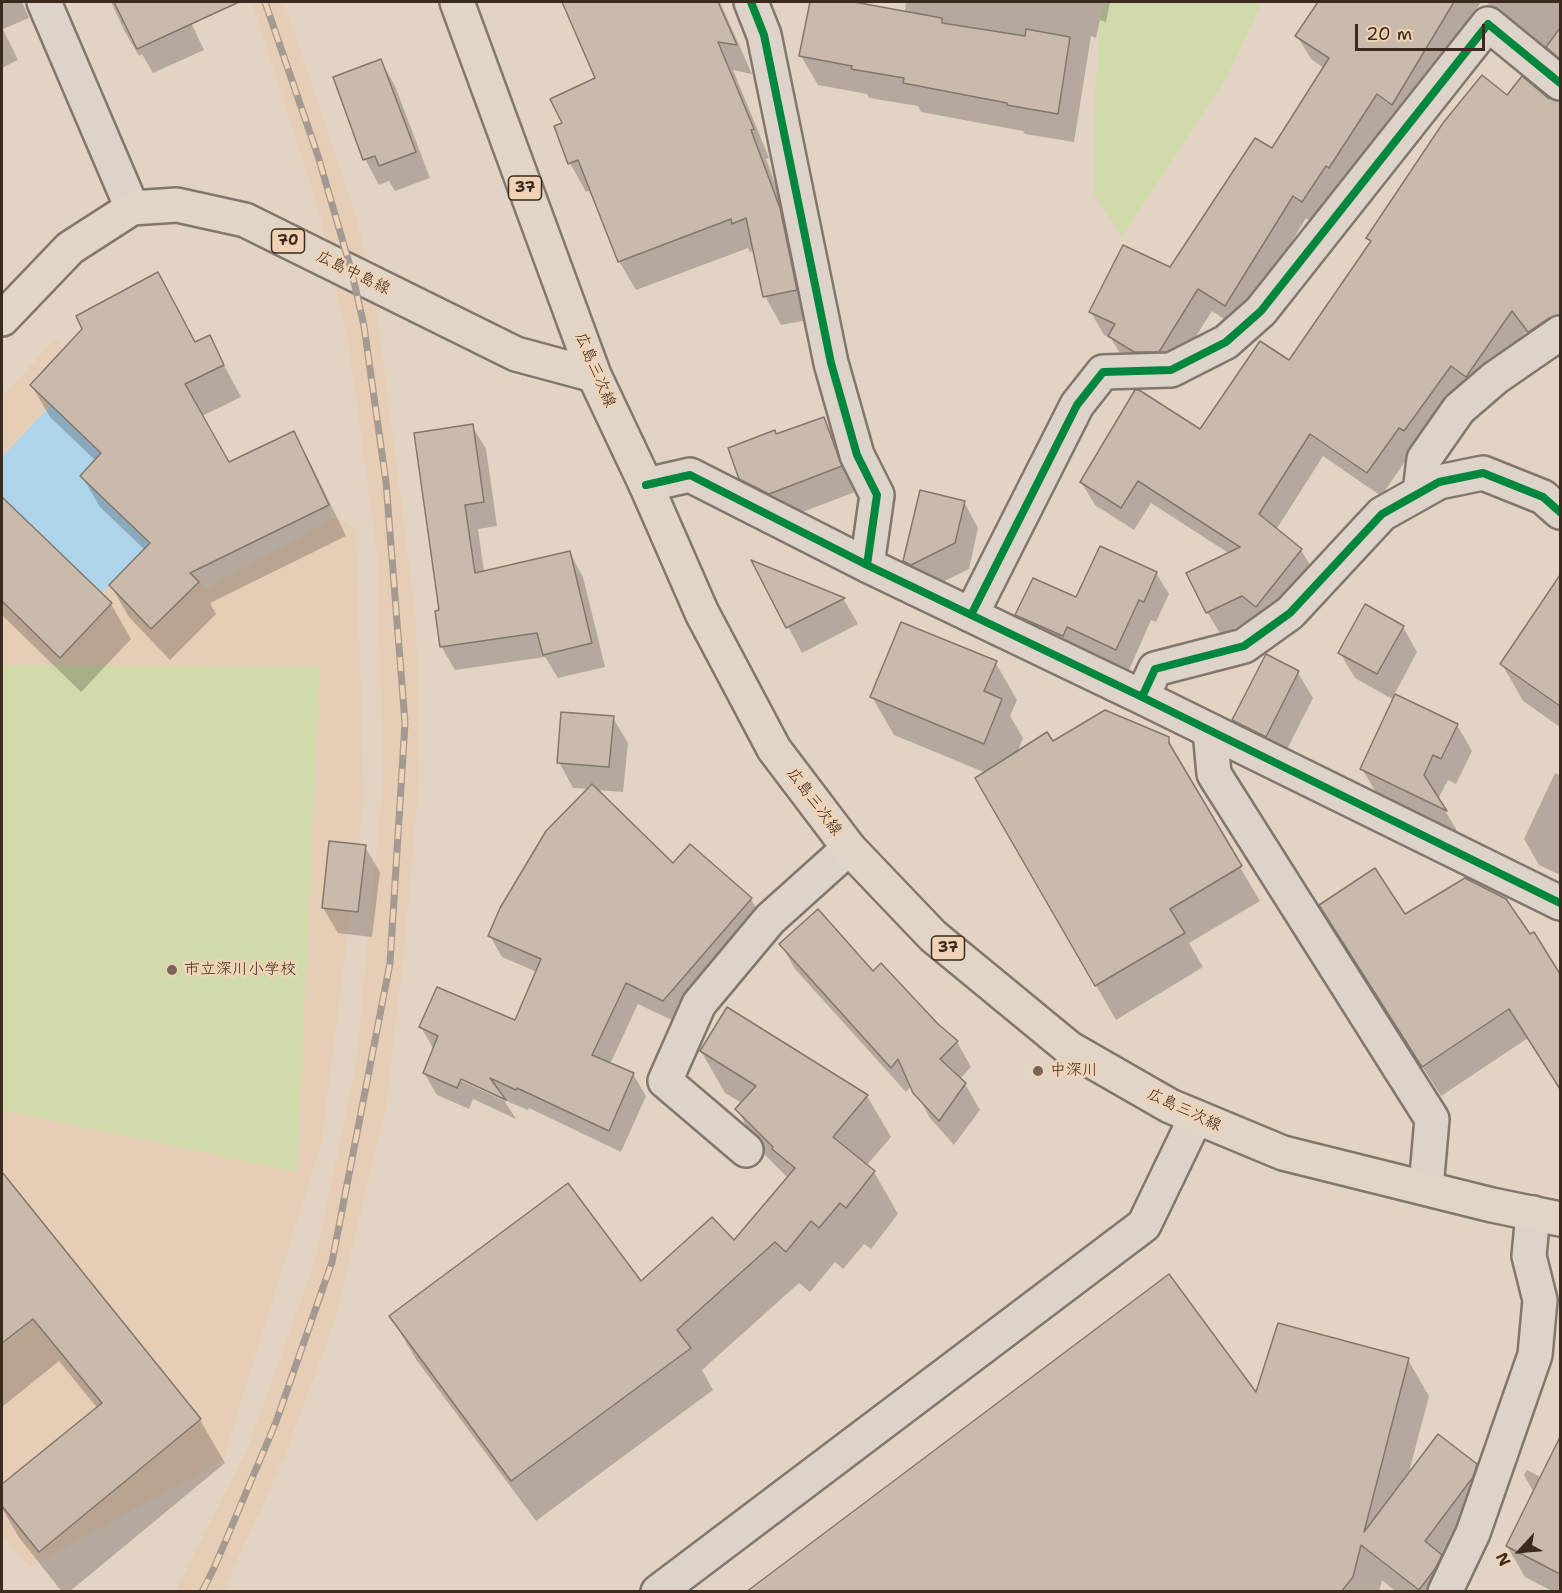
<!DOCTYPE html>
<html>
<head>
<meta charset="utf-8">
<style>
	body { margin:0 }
	#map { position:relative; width:1562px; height:1593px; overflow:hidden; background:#e3d3c3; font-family:"Shantell Sans",sans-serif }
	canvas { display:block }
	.frame { position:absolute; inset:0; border:3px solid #3b2a1e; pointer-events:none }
	.north { position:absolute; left:1490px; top:1521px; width:60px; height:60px; -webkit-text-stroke:4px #f0d3b6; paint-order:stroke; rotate:244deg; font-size:16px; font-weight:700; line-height:24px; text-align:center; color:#3b2a1e }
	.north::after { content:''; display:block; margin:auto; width:21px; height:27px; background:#3b2a1e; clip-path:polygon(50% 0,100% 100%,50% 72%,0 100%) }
	.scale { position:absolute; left:1355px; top:24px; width:130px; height:27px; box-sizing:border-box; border:3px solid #3b2a1e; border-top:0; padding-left:8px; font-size:18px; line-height:21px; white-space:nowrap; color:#3b2a1e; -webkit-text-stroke:4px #f0d3b6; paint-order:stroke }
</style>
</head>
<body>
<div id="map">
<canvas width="1562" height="1593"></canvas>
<div class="frame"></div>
<div class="north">N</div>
<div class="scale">20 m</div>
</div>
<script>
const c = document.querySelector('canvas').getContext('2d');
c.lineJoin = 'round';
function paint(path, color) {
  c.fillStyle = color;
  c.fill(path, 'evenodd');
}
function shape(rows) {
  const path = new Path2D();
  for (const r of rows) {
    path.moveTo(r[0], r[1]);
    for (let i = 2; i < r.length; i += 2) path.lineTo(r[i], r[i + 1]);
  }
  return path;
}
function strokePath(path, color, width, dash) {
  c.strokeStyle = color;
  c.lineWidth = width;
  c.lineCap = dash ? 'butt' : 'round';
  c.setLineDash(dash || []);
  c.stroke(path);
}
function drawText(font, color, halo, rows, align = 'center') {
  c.font = font + ' "Shantell Sans","Klee One",sans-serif';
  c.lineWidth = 5;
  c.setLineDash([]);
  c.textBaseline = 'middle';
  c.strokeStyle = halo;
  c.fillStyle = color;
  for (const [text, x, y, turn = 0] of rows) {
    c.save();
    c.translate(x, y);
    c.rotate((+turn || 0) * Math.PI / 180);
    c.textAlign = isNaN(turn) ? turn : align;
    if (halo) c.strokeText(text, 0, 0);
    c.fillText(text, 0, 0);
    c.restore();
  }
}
paint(shape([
	[252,2,284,2,358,223,377,313,416,621,419,780,405,943,386,1107,334,1323,284,1458,223,1591,175,1592,249,1445,315,1261,356,1065,383,780,377,553,349,347,319,211],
	[56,338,205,589,337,517,356,528,364,799,322,1141,223,1460,29,1567,2,1535,2,397]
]), '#e6cdb5');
paint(shape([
	[1106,2,1262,2,1227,77,1122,237,1094,193,1094,112,1100,17],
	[2,665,320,667,297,1172,2,1110]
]), '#d1daab');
paint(shape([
	[51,405,101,453,80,476,150,543,102,593,2,497,2,457]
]), '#aed4e9');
paint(shape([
	[2,2,22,2,29,18,3,29,18,60,2,68],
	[111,2,181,2,204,50,153,73,142,54,139,56,124,30],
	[563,2,720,2,752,74,733,70,769,158,766,159,796,239,813,319,781,325,765,296,753,251,750,252,748,248,636,290,619,261,592,190,586,192,570,163,564,124,597,79],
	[811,2,845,2,905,12,906,2,1110,2,1106,22,1100,20,1096,38,1091,36,1074,142,1025,134,1023,131,921,112,918,106,869,98,867,94,818,85,801,56],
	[1319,2,1481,2,1406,127,1391,116,1342,190,1315,224,1306,218,1239,329,1212,311,1172,374,1123,359,1111,338,1104,335,1090,311,1170,269,1272,150,1324,68,1311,59,1297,36],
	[1486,2,1560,2,1560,70,1553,57],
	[381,61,395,86,430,178,395,191,389,181,379,185,365,159],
	[1522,78,1552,101,1560,116,1560,130,1555,136,1560,140,1560,342,1542,355,1526,332,1479,399,1413,450,1381,496,1323,456,1276,530,1301,550,1315,573,1270,629,1256,618,1221,635,1207,612,1230,554,1151,503,1134,530,1095,505,1081,482,1201,431,1289,362,1371,243,1368,238,1507,97],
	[158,274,196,344,209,337,241,397,202,416,229,464,293,433,311,464,346,536,210,603,216,614,170,660,129,617,111,586,145,550,100,507,82,476,96,461,50,417,32,386],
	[823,418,838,444,855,492,784,519,756,504,741,478,776,435],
	[472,426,486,449,497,526,478,529,484,572,570,553,583,577,605,667,558,678,545,657,455,670,441,646,441,612],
	[2,499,111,604,131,639,81,692,2,615],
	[964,502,978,528,969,569,926,590,919,587,905,561],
	[755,563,844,600,858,624,802,653],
	[1156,573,1169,594,1156,622,1151,620,1129,670,1079,648,1075,657,1029,636,1017,615,1077,599],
	[1560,577,1560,727,1523,701,1502,664],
	[1403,627,1417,652,1394,695,1457,725,1472,751,1456,784,1448,780,1438,799,1459,834,1377,794,1362,769,1394,700,1355,678,1340,653],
	[995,662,1017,700,1010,716,1023,738,1017,753,1053,743,1167,738,1187,773,1187,778,1260,901,1189,943,1203,967,1116,1020,977,779,986,773,894,735,872,697],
	[1298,673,1313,698,1281,761,1248,745,1234,719],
	[613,718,628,743,623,792,595,790,673,865,751,899,763,920,676,1022,638,1004,610,1064,633,1074,646,1096,621,1152,529,1108,528,1110,504,1100,516,1119,473,1099,469,1109,437,1095,424,1073,433,1048,421,1027,516,1021,537,972,502,957,490,936,589,789,573,788,559,762],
	[455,1074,503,1097,503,1100,453,1077],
	[1555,773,1560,776,1560,875,1539,865,1524,839],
	[365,847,380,872,372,937,338,933,323,908],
	[1321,906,1405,916,1529,936,1533,934,1560,977,1560,1089,1528,1038,1441,1096],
	[781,944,937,1026,957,1042,971,1067,960,1079,965,1084,980,1110,954,1145,930,1118,912,1085,906,1092,795,969],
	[701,1051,867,1096,891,1137,866,1166,874,1172,898,1214,871,1249,864,1244,843,1269,835,1262,810,1292,799,1283,702,1370,713,1390,536,1521,415,1358,391,1316,641,1283,734,1243,788,1178,760,1150,737,1109,742,1103,725,1093],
	[2,1174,200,1420,225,1463,69,1592,62,1592,18,1536,2,1508,2,1486,98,1409,59,1361,2,1407],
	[1408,1360,1429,1396,1408,1476,1476,1465,1497,1501,1462,1592,1396,1592,1382,1580,1379,1592,749,1592,1257,1395],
	[1527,1470,1560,1487,1560,1592,1554,1592,1525,1577,1507,1546,1534,1493,1524,1475]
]), '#0003');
const building = shape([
	[114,2,239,2,137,49,114,2],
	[562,2,718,2,737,45,718,42,754,129,751,130,780,208,797,290,763,297,746,218,732,224,731,219,618,262,578,160,568,164,554,126,562,123,550,99,595,78,562,2],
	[810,2,854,2,942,18,942,23,1025,36,1026,29,1070,37,1058,114,1007,105,1007,103,903,83,904,78,851,69,852,66,799,56,810,2],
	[1318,2,1454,2,1392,105,1377,94,1329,168,1326,166,1302,202,1293,196,1225,306,1198,289,1159,352,1134,352,1108,336,1115,324,1089,312,1123,245,1170,267,1255,138,1272,148,1329,58,1295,36,1318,2],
	[1560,28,1560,59,1546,47,1560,28],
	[381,59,416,152,379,166,375,156,363,160,333,77,381,59],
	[1482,75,1507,95,1522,76,1548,98,1560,101,1560,315,1549,318,1528,332,1512,311,1466,377,1451,366,1404,431,1399,428,1367,473,1310,434,1259,514,1302,549,1256,607,1242,596,1206,613,1186,573,1240,547,1138,481,1121,508,1080,482,1135,390,1139,390,1200,429,1260,341,1289,360,1371,241,1366,238,1443,123,1482,75],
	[158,272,195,342,210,335,224,365,185,384,229,462,294,431,329,505,190,573,199,582,151,629,109,585,150,543,80,476,101,453,30,385,82,329,76,316,158,272],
	[824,417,842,466,769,494,739,479,728,448,775,430,776,434,824,417],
	[473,424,484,502,465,505,475,573,570,551,592,643,543,655,537,633,440,647,435,611,439,610,414,433,473,424],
	[920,490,965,501,955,543,911,565,903,561,920,490],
	[2,497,112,603,60,658,2,601,2,497],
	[1100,546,1157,572,1144,602,1139,600,1116,650,1067,627,1063,636,1015,615,1033,578,1076,597,1100,546],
	[751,560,845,598,786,628,751,560],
	[1560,575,1560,706,1500,664,1560,575],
	[1365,604,1404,626,1377,674,1338,653,1365,604],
	[901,622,997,661,984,691,1002,699,984,744,870,697,901,622],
	[1266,654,1299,671,1266,737,1232,720,1266,654],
	[1395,694,1458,724,1441,759,1433,755,1424,775,1447,811,1360,769,1395,694],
	[1105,710,1169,737,1169,743,1242,866,1170,909,1185,933,1095,986,975,778,1047,732,1053,741,1105,710],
	[561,712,614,716,609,767,557,763,561,712],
	[592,784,673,863,690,844,752,898,663,1001,626,983,592,1055,634,1073,609,1131,517,1088,516,1090,490,1078,506,1100,461,1079,457,1088,423,1073,438,1036,419,1027,437,987,515,1020,541,959,488,936,500,908,546,831,592,784],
	[329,841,366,845,358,912,322,908,329,841],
	[1375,868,1405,914,1465,878,1506,899,1530,934,1534,932,1560,974,1560,1089,1509,1009,1422,1067,1319,905,1375,868],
	[818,909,873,971,881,963,938,1024,958,1041,940,1059,966,1083,939,1121,913,1093,898,1059,891,1068,779,944,818,909],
	[727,1007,868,1095,833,1137,875,1171,846,1208,840,1203,819,1228,811,1221,786,1252,775,1242,677,1330,691,1348,511,1481,389,1316,568,1183,641,1281,712,1217,734,1240,795,1168,772,1149,773,1147,735,1109,756,1086,700,1051,727,1007],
	[2,1172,201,1419,39,1552,2,1506,2,1484,102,1403,33,1319,2,1343,2,1172],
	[1169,1274,1256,1392,1278,1323,1409,1358,1364,1532,1438,1434,1477,1464,1473,1477,1425,1541,1442,1555,1435,1569,1419,1590,1361,1545,1353,1577,1341,1592,746,1592,1169,1274],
	[1560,1437,1560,1574,1506,1546,1560,1437]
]);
paint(building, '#cabaac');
strokePath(building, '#82776d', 1.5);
const minor = shape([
	[44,2,132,208],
	[751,2,764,35,831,363,857,455,877,495,867,565],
	[646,485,690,475,867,565,1142,697,1560,903],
	[1420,492,1424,459,1459,409,1495,378,1560,333],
	[971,615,1077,405,1103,372,1171,370,1226,342,1261,311,1488,24,1560,83],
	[1142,697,1155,669,1244,646,1290,613,1382,514,1439,482,1483,473,1543,497,1560,512],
	[1210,731,1214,774,1432,1119,1426,1188],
	[746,1150,665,1081,699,1004,770,919,849,848],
	[658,1592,1144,1225,1196,1117],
	[1445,1592,1473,1533,1535,1355,1540,1300,1529,1256,1533,1213]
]);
const major = shape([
	[457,2,594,375,646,485,702,613,774,749,849,848,933,936,1069,1048,1170,1106,1283,1153,1492,1205,1560,1219],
	[2,319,70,248,132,208,177,205,245,220,516,354,594,375]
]);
strokePath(minor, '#82776d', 38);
strokePath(major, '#82776d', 38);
strokePath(minor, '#ded3c8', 33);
strokePath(major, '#e0d5c7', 33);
const rail = shape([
	[202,1592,214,1568,276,1422,332,1262,390,963,405,723,386,482,364,326,352,273,318,156,265,2]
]);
strokePath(rail, '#a49a91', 7);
strokePath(rail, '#f0d3b6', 4.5, [14]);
strokePath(shape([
	[751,2,764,35,831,363,857,455,877,495,867,565],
	[646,485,690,475,867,565,1142,697,1560,903],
	[971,615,1077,405,1103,372,1171,370,1226,342,1261,311,1488,24,1560,83],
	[1142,697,1155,669,1244,646,1290,613,1382,514,1439,482,1483,473,1543,497,1560,512]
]), '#00873e', 8);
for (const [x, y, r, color] of [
	[172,970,6,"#766558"],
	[1038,1071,6,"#766558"]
]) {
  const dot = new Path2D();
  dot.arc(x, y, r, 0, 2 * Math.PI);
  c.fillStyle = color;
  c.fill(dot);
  strokePath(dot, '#f0d3b6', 2);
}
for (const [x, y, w] of [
	[525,188,33],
	[288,241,33],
	[948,948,33]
]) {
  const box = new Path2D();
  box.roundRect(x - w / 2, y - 12, w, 24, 4.5);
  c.fillStyle = '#f0d3b6';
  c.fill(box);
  strokePath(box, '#3b2a1e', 1.5);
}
drawText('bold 15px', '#3b2a1e', null, [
	["37",525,188],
	["70",288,241],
	["37",948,948]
]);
drawText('16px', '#3b2a1e', '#f0d3b6', [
	["広島中島線",353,273,26],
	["広島三次線",595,370,67],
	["広島三次線",814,802,53],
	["広島三次線",1184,1110,25]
]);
drawText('16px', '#3b2a1e', '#f0d3b6', [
	["市立深川小学校",184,970],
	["中深川",1050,1071]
], 'left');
</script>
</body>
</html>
